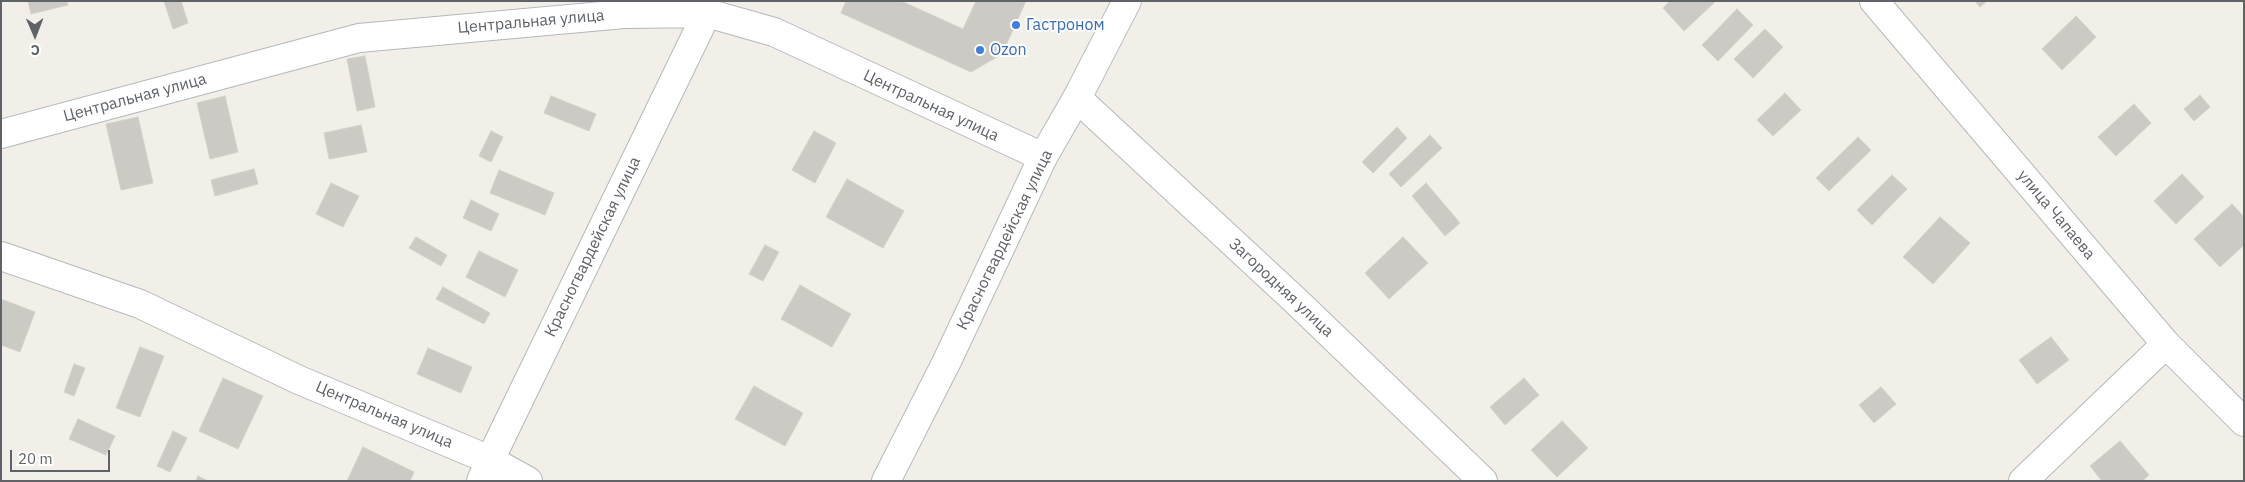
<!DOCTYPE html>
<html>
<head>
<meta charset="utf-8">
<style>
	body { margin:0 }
	#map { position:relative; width:2245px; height:482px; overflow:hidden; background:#f1efe8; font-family:"IBM Plex Sans",sans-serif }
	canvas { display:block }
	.frame { position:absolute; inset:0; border:2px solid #5f6368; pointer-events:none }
	.north { position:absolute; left:10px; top:10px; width:50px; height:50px; -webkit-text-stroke:4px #fff; paint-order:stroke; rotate:179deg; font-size:14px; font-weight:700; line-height:20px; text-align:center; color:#5f6368 }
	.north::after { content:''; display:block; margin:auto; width:18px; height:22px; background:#5f6368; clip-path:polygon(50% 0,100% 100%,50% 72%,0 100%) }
	.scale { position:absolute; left:10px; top:450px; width:100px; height:22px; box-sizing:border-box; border:2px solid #5f6368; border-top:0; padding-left:6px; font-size:15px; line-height:18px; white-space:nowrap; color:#5f6368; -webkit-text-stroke:4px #fff; paint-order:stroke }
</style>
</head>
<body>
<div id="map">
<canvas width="2245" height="482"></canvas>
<div class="frame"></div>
<div class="north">С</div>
<div class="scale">20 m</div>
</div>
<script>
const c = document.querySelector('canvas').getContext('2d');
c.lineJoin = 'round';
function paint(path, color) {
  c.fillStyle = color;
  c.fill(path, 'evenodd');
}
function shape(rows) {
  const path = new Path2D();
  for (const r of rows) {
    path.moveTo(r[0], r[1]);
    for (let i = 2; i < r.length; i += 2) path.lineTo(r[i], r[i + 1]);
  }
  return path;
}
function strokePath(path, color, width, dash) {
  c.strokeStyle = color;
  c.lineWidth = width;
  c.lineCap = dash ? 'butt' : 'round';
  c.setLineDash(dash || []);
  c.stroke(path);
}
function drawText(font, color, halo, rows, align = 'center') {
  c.font = font + ' "IBM Plex Sans",sans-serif';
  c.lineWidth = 4;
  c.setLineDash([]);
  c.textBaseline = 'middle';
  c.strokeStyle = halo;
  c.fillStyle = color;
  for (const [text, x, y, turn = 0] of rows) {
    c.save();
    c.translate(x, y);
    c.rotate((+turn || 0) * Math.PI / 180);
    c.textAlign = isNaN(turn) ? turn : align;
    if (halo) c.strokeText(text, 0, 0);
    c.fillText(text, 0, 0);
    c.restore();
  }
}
const building = shape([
	[28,1,67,1,68,5,31,14,28,1],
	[164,1,181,1,188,23,173,29,164,1],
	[846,1,901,1,963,29,976,1,1026,1,1002,54,971,72,841,13,846,1],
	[1670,1,1716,1,1684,31,1663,8,1670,1],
	[1975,1,1987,1,1980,7,1975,1],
	[1737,9,1753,25,1718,61,1702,45,1737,9],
	[2076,16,2096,37,2062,70,2042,49,2076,16],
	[1765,29,1783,47,1753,78,1734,59,1765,29],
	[365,56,375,107,357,111,347,59,365,56],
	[1785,93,1801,110,1773,136,1757,120,1785,93],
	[2200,95,2210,107,2194,121,2184,109,2200,95],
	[225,96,238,152,210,159,197,103,225,96],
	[551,96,596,114,589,131,544,113,551,96],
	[2134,104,2151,123,2116,156,2098,137,2134,104],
	[138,117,153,183,121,190,106,124,138,117],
	[361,125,367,152,329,159,324,133,361,125],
	[1397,127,1407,138,1373,173,1362,162,1397,127],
	[491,131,503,137,491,162,479,156,491,131],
	[814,131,836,143,815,183,792,170,814,131],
	[1430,135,1442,148,1401,187,1389,174,1430,135],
	[1858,137,1871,150,1829,191,1816,178,1858,137],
	[254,169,258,184,215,196,211,180,254,169],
	[499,170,554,193,545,215,490,193,499,170],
	[2182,174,2204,197,2176,224,2154,201,2182,174],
	[1892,175,1907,189,1872,225,1857,210,1892,175],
	[847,179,904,211,883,248,826,217,847,179],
	[331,183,359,196,343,227,316,214,331,183],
	[1426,183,1460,223,1445,236,1412,196,1426,183],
	[471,200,499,214,491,231,463,218,471,200],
	[2232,204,2244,217,2244,245,2220,267,2194,239,2232,204],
	[1940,217,1970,243,1933,284,1903,257,1940,217],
	[416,237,447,255,441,266,409,248,416,237],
	[1403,237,1428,263,1389,299,1365,273,1403,237],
	[765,245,779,252,763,281,749,274,765,245],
	[479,251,518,270,505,297,466,277,479,251],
	[800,285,851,314,832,347,781,319,800,285],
	[443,287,490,313,484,324,436,299,443,287],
	[1,299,35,312,20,352,1,345,1,299],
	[2051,337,2069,360,2037,384,2019,360,2051,337],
	[140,347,164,356,140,417,116,408,140,347],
	[428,348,472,367,461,393,417,374,428,348],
	[74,364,85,368,74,396,64,392,74,364],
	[223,378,263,396,238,449,199,431,223,378],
	[1524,378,1539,395,1505,425,1490,407,1524,378],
	[754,386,803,413,785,446,735,419,754,386],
	[1881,387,1896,404,1874,423,1859,405,1881,387],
	[78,419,115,436,106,455,69,439,78,419],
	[1562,421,1588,448,1557,477,1531,450,1562,421],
	[173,431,187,438,170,472,157,466,173,431],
	[2120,441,2149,475,2142,481,2102,481,2090,466,2120,441],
	[363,447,414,472,410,481,347,481,363,447],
	[198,476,208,481,196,481,198,476]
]);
paint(building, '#cccac5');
strokePath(building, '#d6d1c6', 1);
const street = shape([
	[1874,1,2166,344,2244,422],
	[1077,98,1297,302,1483,481],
	[1,134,359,38,624,14,707,13,774,32,1043,157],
	[1,256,140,304,299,380,490,460,528,481],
	[481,481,490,460,707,13],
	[2023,481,2166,344]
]);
const secondary = shape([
	[886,481,947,361,1043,157,1077,98,1127,1]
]);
strokePath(street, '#b5b8bc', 30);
strokePath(secondary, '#b6babf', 30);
strokePath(street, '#fff', 28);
strokePath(secondary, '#fff', 28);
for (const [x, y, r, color] of [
	[1016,25,5,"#3f7fe0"],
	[980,50,5,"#3f7fe0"]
]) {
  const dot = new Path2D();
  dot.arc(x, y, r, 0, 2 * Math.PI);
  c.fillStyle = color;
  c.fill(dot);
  strokePath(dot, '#fff', 2);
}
drawText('16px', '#5f6368', '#fff', [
	["Центральная улица",531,22,-5],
	["Центральная улица",135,98,-15],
	["Центральная улица",931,106,25],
	["улица Чапаева",2056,215,50],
	["Красногвардейская улица",1005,240,-64],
	["Красногвардейская улица",593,247,-64],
	["Загородняя улица",1281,288,43],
	["Центральная улица",384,415,23]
]);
drawText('16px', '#366cbe', '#fff', [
	["Гастроном",1026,25],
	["Ozon",990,50]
], 'left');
</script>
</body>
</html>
